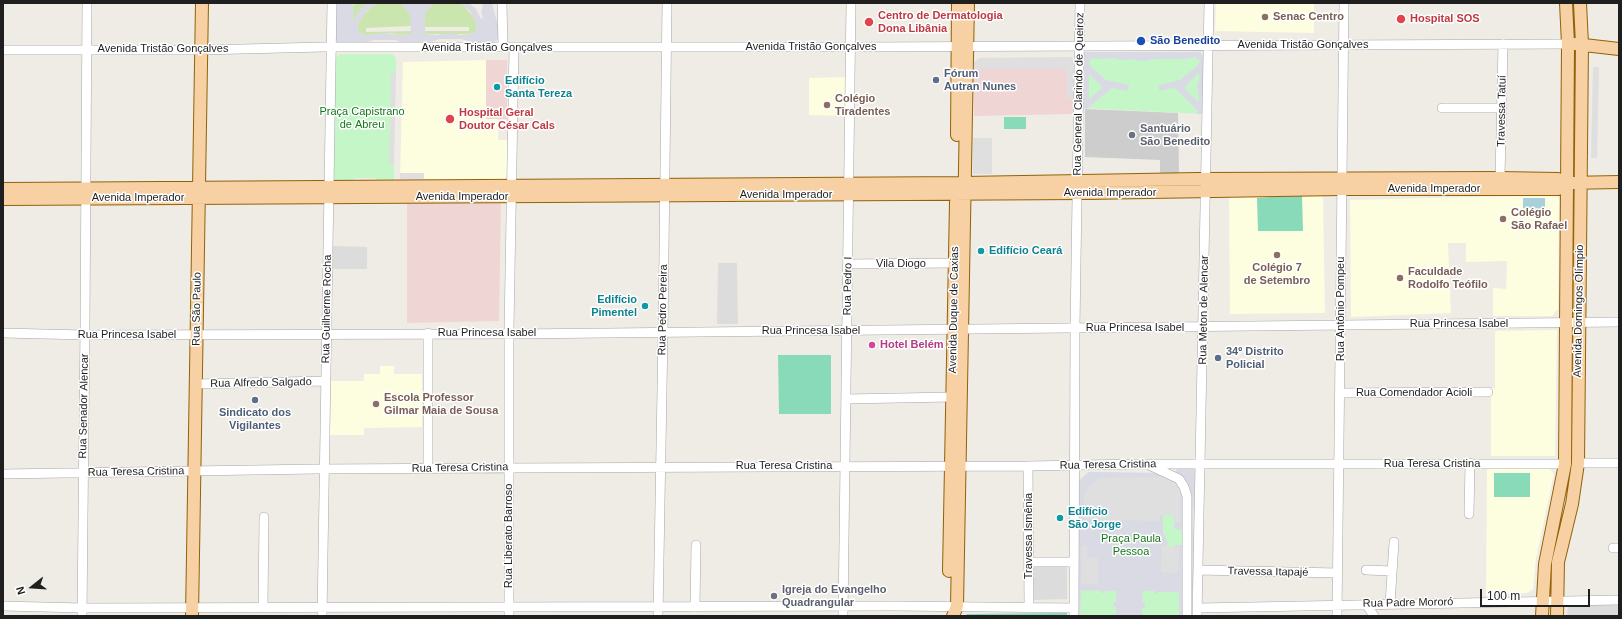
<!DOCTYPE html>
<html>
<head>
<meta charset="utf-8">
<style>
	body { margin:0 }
	#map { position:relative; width:1622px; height:619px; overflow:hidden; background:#efece5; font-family:Helvetica,sans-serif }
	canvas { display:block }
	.frame { position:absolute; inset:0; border:4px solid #1f1f1f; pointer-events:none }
	.north { position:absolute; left:12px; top:567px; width:40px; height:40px; -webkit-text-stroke:3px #fff; paint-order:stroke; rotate:253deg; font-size:11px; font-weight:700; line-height:16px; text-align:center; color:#1f1f1f }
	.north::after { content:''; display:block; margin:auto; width:14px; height:18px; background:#1f1f1f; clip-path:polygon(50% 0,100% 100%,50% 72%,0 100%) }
	.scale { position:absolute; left:1480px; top:589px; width:110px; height:18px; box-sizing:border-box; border:2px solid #1f1f1f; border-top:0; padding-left:5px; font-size:12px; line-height:14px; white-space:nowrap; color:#1f1f1f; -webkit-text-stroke:3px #fff; paint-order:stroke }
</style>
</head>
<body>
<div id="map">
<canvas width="1622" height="619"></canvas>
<div class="frame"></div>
<div class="north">N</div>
<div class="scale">100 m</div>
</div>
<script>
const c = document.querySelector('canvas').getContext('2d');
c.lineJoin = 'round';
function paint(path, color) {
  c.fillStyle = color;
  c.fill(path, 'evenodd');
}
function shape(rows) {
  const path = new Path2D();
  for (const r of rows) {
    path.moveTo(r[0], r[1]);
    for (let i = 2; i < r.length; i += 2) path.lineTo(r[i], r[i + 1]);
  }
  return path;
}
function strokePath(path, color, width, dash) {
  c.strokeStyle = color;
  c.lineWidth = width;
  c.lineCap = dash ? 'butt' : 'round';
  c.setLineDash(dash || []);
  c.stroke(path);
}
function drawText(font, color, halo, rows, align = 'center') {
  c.font = font + ' Helvetica,sans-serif';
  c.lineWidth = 3;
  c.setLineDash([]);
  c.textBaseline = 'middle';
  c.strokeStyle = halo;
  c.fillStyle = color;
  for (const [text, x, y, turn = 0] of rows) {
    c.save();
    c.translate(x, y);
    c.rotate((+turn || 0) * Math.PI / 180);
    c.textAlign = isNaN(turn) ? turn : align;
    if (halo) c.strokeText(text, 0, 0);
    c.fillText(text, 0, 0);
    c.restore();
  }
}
paint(shape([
	[333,246,367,247,367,269,333,269],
	[718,263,737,263,738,324,717,324],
	[1035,565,1064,565,1067,567,1067,599,1033,600,1033,567],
	[1619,603,1619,616,1567,616,1568,604]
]), '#dddcdc');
paint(shape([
	[486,60,507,60,507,119,486,119],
	[974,62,1074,62,1073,114,974,116],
	[501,202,499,321,407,323,407,203]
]), '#efd6d5');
paint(shape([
	[1216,3,1314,3,1314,33,1215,31],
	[486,60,486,119,498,119,498,140,507,140,507,179,400,179,403,62],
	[845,77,845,116,809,115,809,78],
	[1323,195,1325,313,1230,314,1229,196],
	[1556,195,1559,199,1558,309,1552,316,1493,316,1493,288,1506,289,1507,261,1466,262,1466,243,1448,243,1451,313,1351,317,1350,200],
	[1557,330,1555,456,1491,456,1491,388,1495,388,1495,331],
	[380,366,394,366,394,374,422,374,422,427,364,428,364,435,330,435,331,381,364,381,364,374,380,374],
	[1487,469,1550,469,1554,474,1536,559,1533,589,1527,593,1486,594]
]), '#fdfde0');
paint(shape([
	[1085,109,1178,113,1179,173,1160,173,1160,160,1085,157]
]), '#cdcdcd');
paint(shape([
	[367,3,358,12,354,21,352,19,354,13,352,6,357,3],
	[378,3,401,3,411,15,411,26,366,28,366,32,411,31,411,34,400,35,390,33,368,35,364,35,358,31,357,27,363,15,371,7],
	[433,3,458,3,464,6,475,19,477,25,476,29,475,32,468,34,425,34,425,31,469,31,469,27,425,27,425,13]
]), '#cae6ae');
paint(shape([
	[1085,52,1200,52,1203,54,1203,114,1083,108,1084,54],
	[340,54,392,54,396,58,396,73,391,73,390,164,394,165,394,181,378,183,376,178,355,178,352,183,333,180,335,57],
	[1089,472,1161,473,1185,499,1182,616,1078,616,1080,479]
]), '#c5f6c8');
paint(shape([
	[1004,117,1026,117,1026,129,1004,129],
	[1302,195,1303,231,1258,231,1257,198],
	[778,355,831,355,831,414,779,414],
	[1494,473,1530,473,1530,497,1494,497],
	[1067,613,1067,616,965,616,967,614]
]), '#88dab9');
paint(shape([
	[1071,57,1074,62,1074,98,1067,98,1067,69,974,69,974,62,979,58],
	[1593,67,1599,67,1597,158,1591,158],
	[391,73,396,73,394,165,389,164],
	[973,138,992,138,992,174,973,174],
	[400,173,424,173,424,179,400,179],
	[1104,477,1167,477,1175,482,1180,492,1180,522,1174,522,1174,515,1160,515,1160,521,1084,519,1084,499,1086,490,1094,481],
	[1081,545,1087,545,1098,558,1098,584,1081,584],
	[1162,546,1179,547,1178,573,1161,572]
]), '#dfdfdf');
paint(shape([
	[336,3,357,3,353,4,352,7,354,12,352,19,354,20,358,12,367,3,378,3,366,11,357,27,360,33,368,35,385,33,400,35,411,34,410,15,401,3,434,3,425,13,425,34,436,35,452,33,460,35,468,34,475,32,477,25,469,10,458,3,469,3,476,9,481,19,483,18,481,11,483,7,481,3,492,3,498,26,498,40,493,42,471,42,461,39,440,39,428,43,403,43,395,40,374,40,363,43,338,43,336,40],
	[1085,52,1200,52,1204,57,1203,114,1197,114,1197,110,1176,89,1172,88,1159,91,1159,85,1180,80,1199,64,1199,60,1195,57,1185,59,1154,59,1144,61,1130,59,1123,60,1113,58,1103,59,1092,58,1089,61,1091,67,1106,80,1129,85,1128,91,1112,88,1087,109,1083,108,1084,54],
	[1198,73,1200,78,1197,85,1199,97,1198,102,1186,90,1185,87],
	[1089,74,1102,86,1101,89,1089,99],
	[1178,468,1193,468,1195,471,1193,528,1194,584,1194,589,1192,591,1190,590,1189,584,1190,497,1185,482,1175,472],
	[1089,472,1161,473,1169,475,1183,489,1184,523,1182,530,1175,529,1174,528,1174,522,1180,522,1180,492,1175,482,1167,477,1099,478,1086,490,1084,499,1084,519,1160,521,1160,515,1163,515,1163,532,1168,543,1167,546,1162,546,1161,572,1178,573,1179,547,1174,547,1175,545,1182,545,1183,548,1182,616,1179,616,1179,595,1178,592,1158,592,1157,594,1155,594,1155,591,1143,591,1142,602,1145,602,1145,608,1142,608,1142,616,1116,616,1116,607,1113,607,1114,602,1116,602,1116,591,1104,591,1104,593,1102,593,1102,591,1081,590,1080,616,1078,616,1078,483,1083,477],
	[1082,545,1087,546,1087,557,1098,558,1098,584,1081,584]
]), '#dadae5');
paint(shape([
	[1523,198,1545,198,1545,209,1523,208]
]), '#a8cfda');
const minor = shape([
	[502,3,503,47],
	[3,50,201,50,324,47,858,47,1568,44],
	[1442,108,1502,108],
	[1500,178,1503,44],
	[848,264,954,263],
	[3,333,85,335,516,334,1619,322],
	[196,384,326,381],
	[1341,393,1488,392],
	[846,399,952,397],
	[1578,463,1619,463],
	[1028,466,1029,607],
	[1151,466,1179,479,1184,487,1187,496,1187,616],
	[428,468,428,333],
	[3,474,317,469,504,468,1028,466,1138,464,1565,464],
	[1469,514,1470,463],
	[1613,548,1619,548],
	[1029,562,1074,562],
	[1198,570,1338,573],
	[1366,570,1392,571],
	[1366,604,1374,616],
	[1390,604,1394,542],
	[3,606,82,608,895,606,1074,608],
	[263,607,264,517],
	[695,607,696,545],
	[1198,608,1619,600],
	[82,616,85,325,87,3],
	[322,616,332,3],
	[509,616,509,329,514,47],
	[658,616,663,333,667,3],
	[843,616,851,3],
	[1074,616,1075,328,1080,3],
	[1197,616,1209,3],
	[1337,616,1344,3]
]);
const major = shape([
	[1575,44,1619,49],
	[957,135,958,3],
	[3,189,964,183,1198,179,1500,178,1558,179,1567,183,1619,182],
	[3,199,1085,193,1342,189,1558,189,1567,183],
	[949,571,956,202],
	[192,616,202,3],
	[953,616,957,606,968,3],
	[1542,616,1545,564,1565,464,1568,44,1566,3],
	[1557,616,1558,562,1572,504,1578,463,1582,44,1580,3]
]);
strokePath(minor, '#a6a6a6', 10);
strokePath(major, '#916208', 14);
strokePath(minor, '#fff', 9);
strokePath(major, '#f7d1a3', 12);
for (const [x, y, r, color] of [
	[1265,17,4,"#8d6e63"],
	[1401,19,5,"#e0444e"],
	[869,22,5,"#e0444e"],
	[1141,41,5,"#1a4fb4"],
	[936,80,4,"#5c6f8a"],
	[497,87,4,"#0f9aa8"],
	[827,105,4,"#8d6e63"],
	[450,119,5,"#e0444e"],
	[1132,135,4,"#6b7280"],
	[1503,219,4,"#8d6e63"],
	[981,251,4,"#0f9aa8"],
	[1277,255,4,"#8d6e63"],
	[1400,278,4,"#8d6e63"],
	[645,306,4,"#0f9aa8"],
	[872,345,4,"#d1479c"],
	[1218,358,4,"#5c6f8a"],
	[255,400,4,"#5c6f8a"],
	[376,404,4,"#8d6e63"],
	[1060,518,4,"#0f9aa8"],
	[774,596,4,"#6b7280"]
]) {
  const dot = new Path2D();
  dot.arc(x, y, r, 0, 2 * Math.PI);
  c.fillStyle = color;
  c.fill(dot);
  strokePath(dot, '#fff', 1.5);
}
drawText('bold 11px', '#be3a42', '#fff', [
	["Centro de Dermatologia",878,16],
	["Dona Libânia",878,29],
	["Hospital SOS",1410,19],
	["Hospital Geral",459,113],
	["Doutor César Cals",459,126]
], 'left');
drawText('bold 11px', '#785e54', '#fff', [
	["Senac Centro",1273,17],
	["Colégio",835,99],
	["Tiradentes",835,112],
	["Colégio",1511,213],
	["São Rafael",1511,226],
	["Colégio 7",1277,268,"center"],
	["de Setembro",1277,281,"center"],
	["Faculdade",1408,272],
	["Rodolfo Teófilo",1408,285],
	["Escola Professor",384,398],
	["Gilmar Maia de Sousa",384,411]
], 'left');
drawText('bold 11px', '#164399', '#fff', [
	["São Benedito",1150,41]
], 'left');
drawText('11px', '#1f1f1f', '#fff', [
	["Avenida Tristão Gonçalves",1303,45],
	["Avenida Tristão Gonçalves",811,47],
	["Avenida Tristão Gonçalves",487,48],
	["Avenida Tristão Gonçalves",163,49],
	["Rua General Clarindo de Queiroz",1079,94,-89],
	["Travessa Tatuí",1502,111,-89],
	["Avenida Imperador",1434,189],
	["Avenida Imperador",1110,193],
	["Avenida Imperador",786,195],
	["Avenida Imperador",462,197],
	["Avenida Imperador",138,198],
	["Vila Diogo",901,264],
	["Rua Pedro I",848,286,-89],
	["Rua São Paulo",197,309,-89],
	["Rua Guilherme Rocha",327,309,-89],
	["Rua Antônio Pompeu",1341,309,-90],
	["Rua Pedro Pereira",663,310,-89],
	["Avenida Duque de Caxias",954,310,-89],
	["Rua Meton de Alencar",1204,310,-89],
	["Avenida Domingos Olímpio",1579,311,-89],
	["Rua Princesa Isabel",1459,324],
	["Rua Princesa Isabel",1135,328],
	["Rua Princesa Isabel",811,331],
	["Rua Princesa Isabel",487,333],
	["Rua Princesa Isabel",127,335],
	["Rua Alfredo Salgado",261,383,-1],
	["Rua Comendador Acioli",1414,393],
	["Rua Senador Alencar",84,406,-89],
	["Rua Teresa Cristina",1432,464],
	["Rua Teresa Cristina",1108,465,-1],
	["Rua Teresa Cristina",784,466],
	["Rua Teresa Cristina",460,468,-1],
	["Rua Teresa Cristina",136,472,-1],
	["Rua Liberato Barroso",509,536,-90],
	["Travessa Ismênia",1029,536,-90],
	["Travessa Itapajé",1268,572,1],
	["Rua Padre Mororó",1408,603,-1]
]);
drawText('bold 11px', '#4e5e75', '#fff', [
	["Fórum",944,74],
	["Autran Nunes",944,87],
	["34º Distrito",1226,352],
	["Policial",1226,365],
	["Sindicato dos",255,413,"center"],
	["Vigilantes",255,426,"center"]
], 'left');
drawText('bold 11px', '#0d838f', '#fff', [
	["Edifício",505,81],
	["Santa Tereza",505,94],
	["Edifício Ceará",989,251],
	["Edifício",637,300,"right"],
	["Pimentel",637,313,"right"],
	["Edifício",1068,512],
	["São Jorge",1068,525]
], 'left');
drawText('11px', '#127719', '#fff', [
	["Praça Capistrano",362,112],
	["de Abreu",362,125],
	["Praça Paula",1131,539],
	["Pessoa",1131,552]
]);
drawText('bold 11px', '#5b616d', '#fff', [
	["Santuário",1140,129],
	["São Benedito",1140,142],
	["Igreja do Evangelho",782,590],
	["Quadrangular",782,603]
], 'left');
drawText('bold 11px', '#b23c85', '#fff', [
	["Hotel Belém",880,345]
], 'left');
</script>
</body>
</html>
